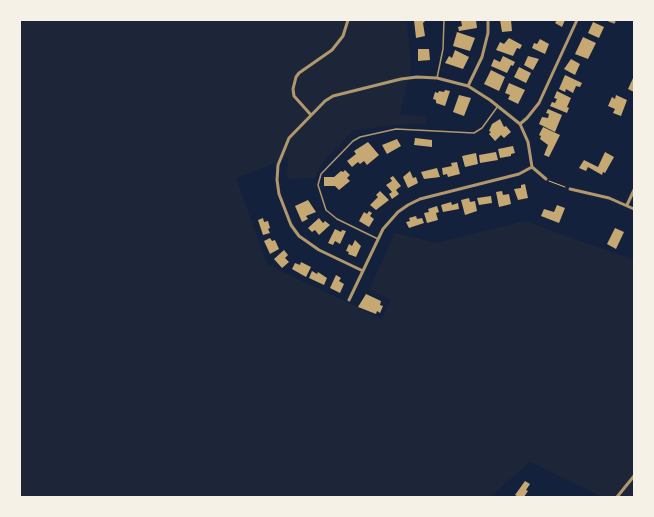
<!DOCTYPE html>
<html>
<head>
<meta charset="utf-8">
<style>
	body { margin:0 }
	#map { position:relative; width:654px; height:517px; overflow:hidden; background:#14213d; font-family:Overpass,sans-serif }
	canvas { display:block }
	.frame { position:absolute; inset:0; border:21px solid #f6f1e7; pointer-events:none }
</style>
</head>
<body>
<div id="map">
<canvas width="654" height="517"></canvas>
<div class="frame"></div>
</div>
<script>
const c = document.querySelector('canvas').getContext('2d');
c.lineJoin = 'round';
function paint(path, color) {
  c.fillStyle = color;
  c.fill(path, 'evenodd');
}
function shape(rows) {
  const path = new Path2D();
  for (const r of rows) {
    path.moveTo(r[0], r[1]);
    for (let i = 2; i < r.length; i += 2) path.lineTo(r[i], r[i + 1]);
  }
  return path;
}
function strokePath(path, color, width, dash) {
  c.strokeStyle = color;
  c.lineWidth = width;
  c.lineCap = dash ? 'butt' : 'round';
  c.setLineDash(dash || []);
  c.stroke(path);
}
paint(shape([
	[20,20,407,20,411,68,400,114,427,117,427,124,394,125,354,130,321,164,315,178,287,179,288,158,236,178,267,264,382,319,391,300,369,290,395,233,435,243,525,221,634,260,634,497,603,497,530,462,490,497,20,497]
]), '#1d2539');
paint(shape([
	[414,20,426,20,423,23,425,36,416,38],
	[461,20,476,20,477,28,459,31,458,27,462,26],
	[500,20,511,20,512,31,502,32],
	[557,20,565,20,562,27,555,23],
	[593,22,604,27,599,38,588,33],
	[457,32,475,38,470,51,453,46],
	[583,37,596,43,588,59,575,54],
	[509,38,522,45,520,49,517,48,513,56,496,50,500,42,504,44],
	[540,39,549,44,545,54,532,48,534,43,537,44],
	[418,49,429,49,430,60,418,61],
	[455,50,469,57,463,69,445,63,449,56,452,58],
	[503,56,515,62,513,66,511,65,507,73,491,66,494,59,500,62],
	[528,56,539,59,533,70,524,65],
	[571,59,580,64,575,75,564,69],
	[519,67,531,73,526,83,514,77],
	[491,70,505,77,499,91,484,84],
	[565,75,582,83,580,87,576,86,573,93,566,89,565,92,559,89],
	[634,76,634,92,628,89],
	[509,83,525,90,518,104,508,99,510,95,505,93],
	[445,90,450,91,445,106,436,103,436,100,433,99,435,92,438,93,439,91,444,92],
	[557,91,571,98,567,107,569,108,567,113,550,106,552,102,555,103,557,99,554,98],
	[459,95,471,98,464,116,453,112],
	[616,95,627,100,621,116,613,113,615,109,608,106,612,97,615,99],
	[548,109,562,115,555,132,539,124,542,117,548,118,549,114,546,113],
	[500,119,504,127,506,126,511,132,504,138,501,135,495,141,489,134,491,132,489,131,492,124],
	[543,127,560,135,549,157,544,155,548,145,540,139,541,136,539,135],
	[415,138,432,140,432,147,414,145],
	[397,139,401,146,387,154,382,145],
	[368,142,379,155,367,165,364,161,360,164,358,162,352,167,347,161,356,154,354,151],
	[513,146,515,153,511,154,511,156,500,158,498,149],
	[496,152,498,160,480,163,479,155],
	[605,152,614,157,605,173,603,172,602,175,588,167,586,171,579,168,584,160,598,167],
	[476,153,478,164,465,167,462,156],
	[457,162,460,174,448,177,447,174,443,175,442,168,452,166,451,163],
	[437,168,440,177,424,179,421,172],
	[345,170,350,175,347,178,350,181,339,190,335,186,324,186,324,177,334,177,341,171,343,172],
	[410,171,413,178,416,177,418,183,408,188,403,177],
	[393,176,401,186,396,190,399,194,392,199,389,194,392,192,386,185,392,181,390,178],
	[525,184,528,198,518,200,514,189,521,188,521,185],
	[380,191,389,200,376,210,370,205,378,197,376,195],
	[502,191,503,195,509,194,511,204,499,207,496,192],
	[491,196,492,203,479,205,477,198],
	[469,198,470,202,475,201,477,211,465,215,461,200],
	[308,200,316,212,306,216,308,219,302,222,295,206],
	[451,202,452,205,458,203,459,209,443,212,441,205],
	[557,205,565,208,559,223,541,216,544,209,554,212],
	[437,206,439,212,436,213,438,220,427,223,424,213,429,212,428,209],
	[369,211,372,213,370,216,374,219,369,227,359,221,364,212,367,214],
	[416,216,417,219,422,218,424,223,409,228,406,222,410,221,409,218],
	[263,218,264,222,268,221,270,228,268,229,270,233,263,235,258,220],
	[319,218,323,223,325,221,330,225,319,235,315,230,312,232,308,228],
	[615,228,624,232,616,249,607,244],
	[335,229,341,232,342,230,346,231,340,244,335,241,333,245,328,243],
	[270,238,272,241,275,240,279,249,270,254,264,241],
	[355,240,361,246,356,257,348,254,349,252,346,251,349,244,352,246],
	[284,250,288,255,285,258,289,262,282,268,274,259],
	[301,262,311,267,306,277,292,269,295,263,300,265],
	[312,271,317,274,318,272,327,278,324,285,309,278],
	[336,275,341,278,339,281,344,284,340,293,330,288],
	[366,294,381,301,380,305,383,306,380,313,377,311,376,314,358,307],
	[525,481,530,484,526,490,528,491,524,497,519,497,515,495]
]), '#c6a872');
strokePath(shape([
	[549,181,565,187]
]), '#e5c07b', 1);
strokePath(shape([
	[437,78,443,49,444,20],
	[378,239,337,219,326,210,318,185,321,174,353,141,360,137,396,129,474,133,482,128,498,106]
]), '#b1986c', 1.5);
strokePath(shape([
	[609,20,614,22],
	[468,86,482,57,488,33,488,20],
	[311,115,294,96,293,89,296,77,299,73,332,50,343,36,348,20],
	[520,124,527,118,539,103,577,20],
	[570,189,609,198,634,209],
	[627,205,634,190],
	[363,271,319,250,299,236,291,225,279,194,277,180,278,165,289,138,325,101,333,96,401,79,417,77,437,78,468,86,490,100,520,124,528,142,532,167,546,179],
	[349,300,383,229,398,212,408,205,420,199,519,174,532,167],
	[617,497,634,476]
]), '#b1986c', 3);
</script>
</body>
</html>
